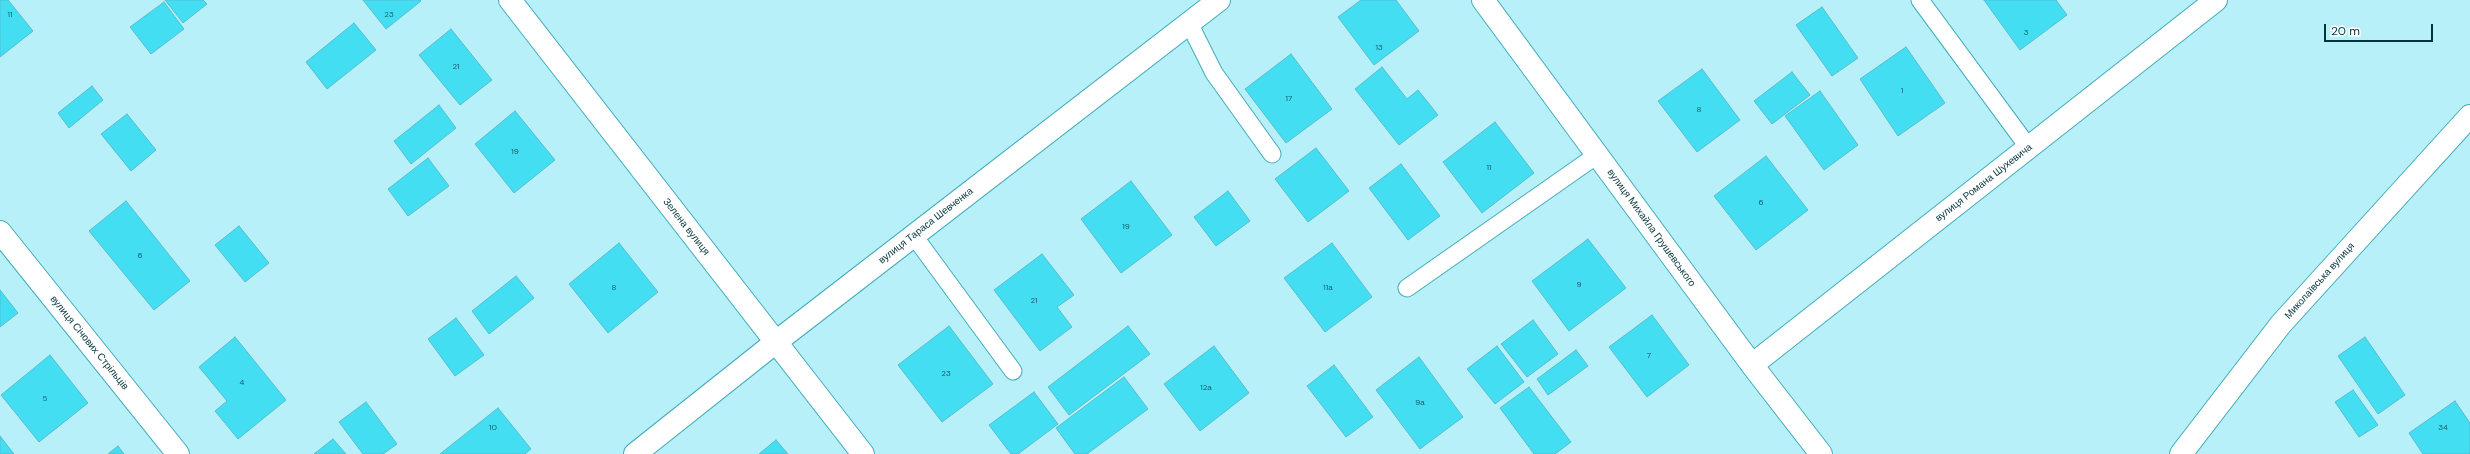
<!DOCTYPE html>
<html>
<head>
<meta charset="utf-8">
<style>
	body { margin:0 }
	#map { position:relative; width:2470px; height:454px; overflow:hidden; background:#b7f0f9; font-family:"DM Sans",sans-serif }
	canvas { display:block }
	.scale { position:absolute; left:2324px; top:24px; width:109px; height:18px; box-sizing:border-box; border:2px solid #04343a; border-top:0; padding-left:5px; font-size:12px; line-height:14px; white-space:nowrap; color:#04343a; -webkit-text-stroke:3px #fff; paint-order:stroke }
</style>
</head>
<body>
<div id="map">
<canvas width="2470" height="454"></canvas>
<div class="scale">20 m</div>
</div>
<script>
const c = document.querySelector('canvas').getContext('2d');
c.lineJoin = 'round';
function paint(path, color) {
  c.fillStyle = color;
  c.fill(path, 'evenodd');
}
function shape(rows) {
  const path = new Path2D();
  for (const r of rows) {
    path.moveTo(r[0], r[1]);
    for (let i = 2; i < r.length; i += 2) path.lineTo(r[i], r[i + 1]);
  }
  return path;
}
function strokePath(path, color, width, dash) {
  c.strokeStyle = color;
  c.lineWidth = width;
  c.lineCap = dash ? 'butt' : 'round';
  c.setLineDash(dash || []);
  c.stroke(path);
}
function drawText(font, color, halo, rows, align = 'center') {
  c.font = font + ' "DM Sans",sans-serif';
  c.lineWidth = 3;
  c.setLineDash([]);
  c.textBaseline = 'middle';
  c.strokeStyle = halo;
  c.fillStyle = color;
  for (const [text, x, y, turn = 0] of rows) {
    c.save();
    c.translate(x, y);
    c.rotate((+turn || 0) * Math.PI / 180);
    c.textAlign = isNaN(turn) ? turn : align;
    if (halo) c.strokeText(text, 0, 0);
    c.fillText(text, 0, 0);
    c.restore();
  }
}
const building = shape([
	[0,0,8,0,33,31,0,57,0,0],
	[165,0,203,0,207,4,183,23,165,0],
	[363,0,420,0,421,1,386,29,363,0],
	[1361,0,1396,0,1419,31,1374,65,1338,17,1361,0],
	[1984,0,2056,0,2067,15,2020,50,1984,0],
	[164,2,184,29,151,54,130,27,164,2],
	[1822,7,1858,58,1832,76,1796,25,1822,7],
	[354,23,376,50,327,89,306,62,354,23],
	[451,29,492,80,460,105,419,55,451,29],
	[1906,47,1945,103,1898,136,1860,79,1906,47],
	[1291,54,1332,109,1286,143,1245,89,1291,54],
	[1382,67,1407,99,1418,90,1438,115,1399,145,1355,89,1382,67],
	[1702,69,1740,120,1697,152,1658,101,1702,69],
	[1792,72,1810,95,1772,124,1754,101,1792,72],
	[92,86,103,100,69,128,58,113,92,86],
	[1820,91,1858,145,1824,170,1785,116,1820,91],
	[439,105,456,128,411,164,394,141,439,105],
	[515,111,555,160,514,193,475,144,515,111],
	[127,114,156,150,131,171,101,134,127,114],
	[1495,122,1534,173,1482,213,1443,162,1495,122],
	[1316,148,1349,191,1308,222,1275,179,1316,148],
	[1766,156,1808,210,1756,250,1714,196,1766,156],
	[428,158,449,186,408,216,388,189,428,158],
	[1401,164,1440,216,1408,240,1369,188,1401,164],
	[1131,181,1172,235,1121,273,1081,219,1131,181],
	[1228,191,1250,221,1216,246,1194,217,1228,191],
	[126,201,190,281,154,310,89,231,126,201],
	[239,226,269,263,245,282,215,245,239,226],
	[1588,239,1626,288,1569,331,1532,281,1588,239],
	[619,243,658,292,608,333,569,284,619,243],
	[1332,243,1372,297,1325,332,1284,278,1332,243],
	[1042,254,1074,295,1057,307,1072,327,1040,351,994,290,1042,254],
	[516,276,534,298,489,334,472,311,516,276],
	[0,290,18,313,0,327,0,290],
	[1652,315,1689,365,1647,397,1609,347,1652,315],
	[456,318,484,355,455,376,428,339,456,318],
	[1533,320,1558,354,1527,377,1501,344,1533,320],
	[949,326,993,384,942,422,898,365,949,326],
	[1128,326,1150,354,1069,415,1048,387,1128,326],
	[235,337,286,400,238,439,215,411,227,401,199,367,235,337],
	[2365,337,2405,395,2378,414,2338,356,2365,337],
	[1214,346,1249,393,1200,431,1164,384,1214,346],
	[1497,346,1524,382,1495,404,1467,369,1497,346],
	[1576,350,1588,366,1548,395,1537,379,1576,350],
	[50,355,88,403,39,442,1,395,50,355],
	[1419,357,1463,417,1420,449,1376,390,1419,357],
	[1334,365,1373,417,1346,437,1307,386,1334,365],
	[1124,377,1148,409,1087,454,1075,454,1056,428,1124,377],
	[1529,387,1571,442,1555,454,1534,454,1500,408,1529,387],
	[2353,390,2378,425,2359,437,2335,402,2353,390],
	[1034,392,1058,424,1018,454,1011,454,989,425,1034,392],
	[2455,401,2470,423,2470,454,2423,454,2409,433,2455,401],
	[366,402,397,444,383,454,363,454,339,422,366,402],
	[498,408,531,449,525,454,440,454,498,408],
	[0,436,14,454,0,454,0,436],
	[333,439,346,454,314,454,333,439],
	[776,440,788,454,759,454,776,440],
	[118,446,124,454,108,454,118,446]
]);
paint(building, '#44def3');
strokePath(building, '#56becd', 1);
const lane = shape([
	[1920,0,2029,148],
	[1189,23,1214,73,1272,154],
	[914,236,1013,371],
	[1407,288,1597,155]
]);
const street = shape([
	[510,0,863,454],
	[1483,0,1752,365,1821,454],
	[0,232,178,454],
	[1752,365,2216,0],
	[635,454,776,342,1219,0]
]);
const secondary = shape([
	[2181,454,2281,324,2470,116]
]);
strokePath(lane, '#42acbb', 19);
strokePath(street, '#42acbb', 24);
strokePath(secondary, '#42acbb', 24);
strokePath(lane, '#fff', 17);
strokePath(street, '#fff', 22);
strokePath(secondary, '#fff', 22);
drawText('8px', '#145e68', null, [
	["11",10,15],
	["23",389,15],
	["3",2026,33],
	["13",1379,48],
	["21",456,67],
	["1",1902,91],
	["17",1289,99],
	["8",1699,110],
	["19",515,152],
	["11",1489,168],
	["6",1761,203],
	["19",1126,227],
	["6",140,256],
	["9",1579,285],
	["8",614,288],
	["11а",1328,288],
	["21",1034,301],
	["7",1649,356],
	["23",946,374],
	["4",242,383],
	["12а",1206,388],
	["5",45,399],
	["9а",1420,403],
	["10",493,428],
	["34",2443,428]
]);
drawText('10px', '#04343a', '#fff', [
	["вулиця Романа Шухевича",1984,183,-38],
	["вулиця Тараса Шевченка",926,226,-38],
	["Зелена вулиця",686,227,52],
	["вулиця Михайла Грушевського",1651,228,54],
	["Миколаївська вулиця",2320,281,-48],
	["вулиця Січових Стрільців",89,343,51]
]);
</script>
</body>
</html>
